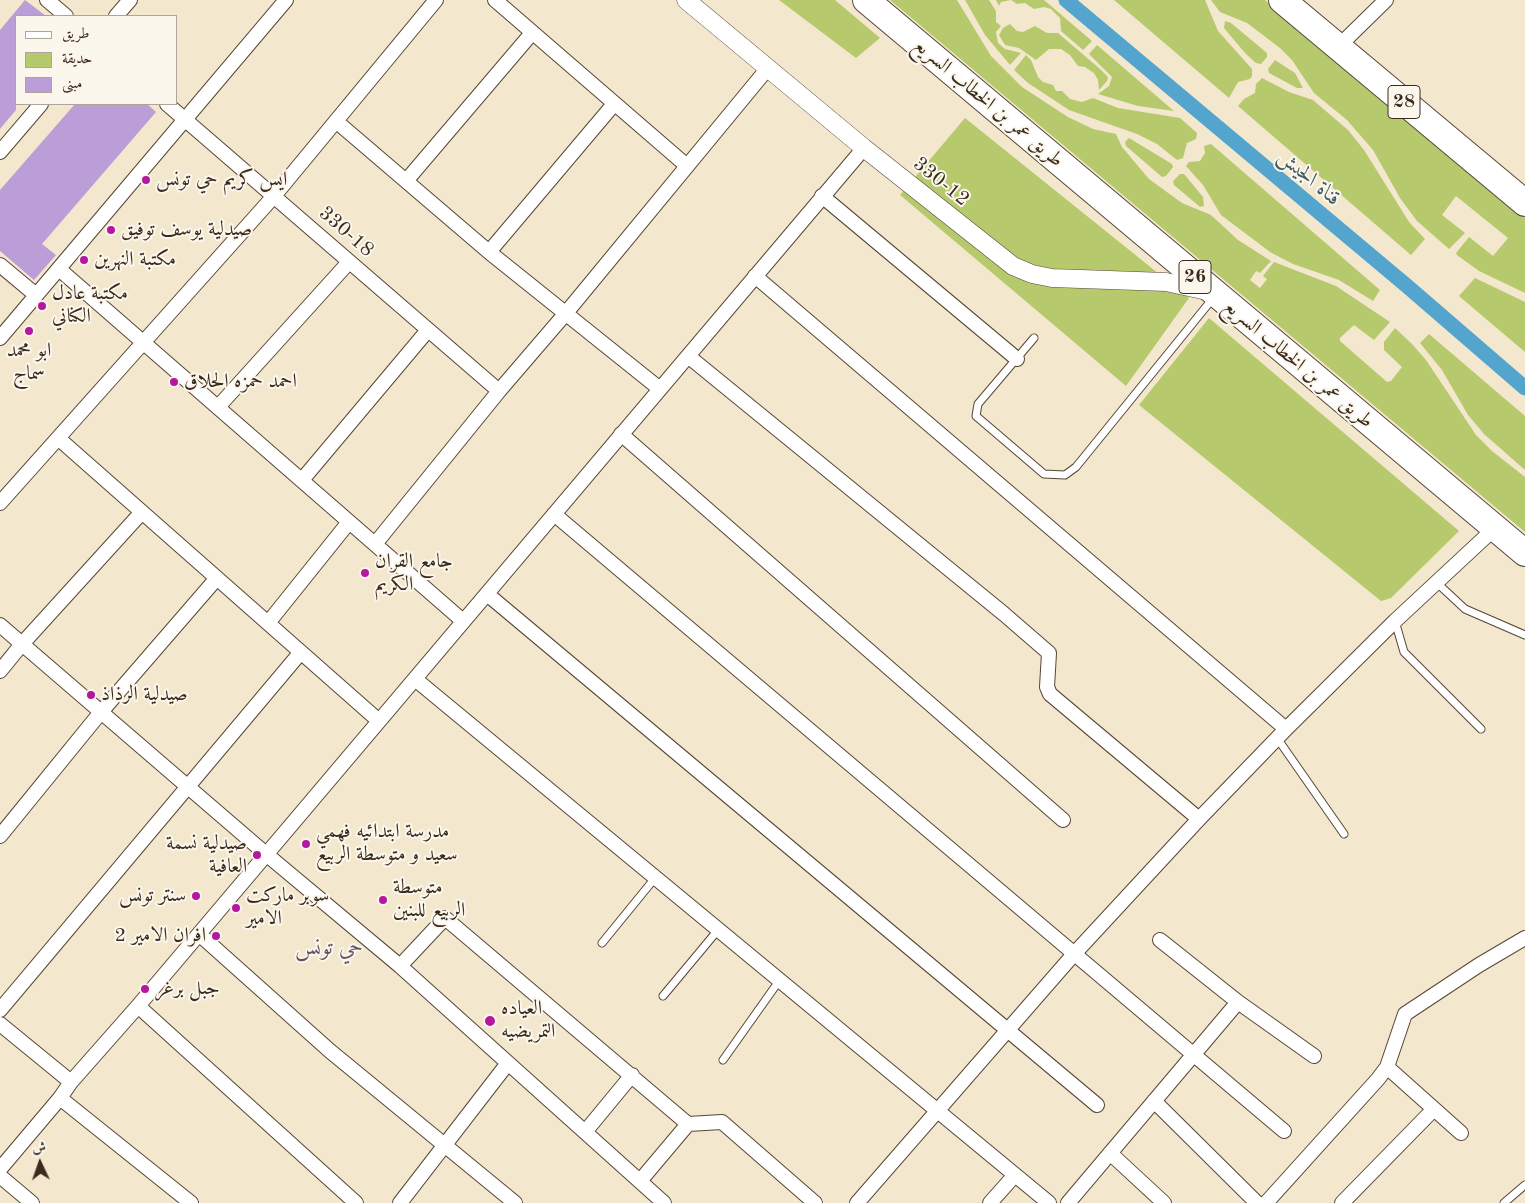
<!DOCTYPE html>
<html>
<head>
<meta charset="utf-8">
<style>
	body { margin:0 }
	#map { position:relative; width:1525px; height:1203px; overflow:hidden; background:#f3e7cd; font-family:"Old Standard TT",Amiri,serif }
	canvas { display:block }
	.legend { position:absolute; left:15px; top:15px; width:162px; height:90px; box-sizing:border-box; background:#fbf7ec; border:1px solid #aea59a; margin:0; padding:6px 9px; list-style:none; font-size:15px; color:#3b2a1e }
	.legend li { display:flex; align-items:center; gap:10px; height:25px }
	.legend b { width:25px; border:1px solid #aea59a }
	.north { position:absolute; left:15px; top:1138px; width:50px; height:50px; -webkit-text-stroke:4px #fbf7ec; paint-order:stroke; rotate:357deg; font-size:14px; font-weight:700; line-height:20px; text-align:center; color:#3b2a1e }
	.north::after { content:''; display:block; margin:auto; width:18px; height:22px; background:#3b2a1e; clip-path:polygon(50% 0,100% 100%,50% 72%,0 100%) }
</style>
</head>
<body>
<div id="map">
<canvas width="1525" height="1203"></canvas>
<ul class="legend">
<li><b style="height:6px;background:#fff"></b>طريق</li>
<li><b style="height:14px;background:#b6ca6d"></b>حديقة</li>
<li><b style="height:14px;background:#bb9dd8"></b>مبنى</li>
</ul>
<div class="north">ش</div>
</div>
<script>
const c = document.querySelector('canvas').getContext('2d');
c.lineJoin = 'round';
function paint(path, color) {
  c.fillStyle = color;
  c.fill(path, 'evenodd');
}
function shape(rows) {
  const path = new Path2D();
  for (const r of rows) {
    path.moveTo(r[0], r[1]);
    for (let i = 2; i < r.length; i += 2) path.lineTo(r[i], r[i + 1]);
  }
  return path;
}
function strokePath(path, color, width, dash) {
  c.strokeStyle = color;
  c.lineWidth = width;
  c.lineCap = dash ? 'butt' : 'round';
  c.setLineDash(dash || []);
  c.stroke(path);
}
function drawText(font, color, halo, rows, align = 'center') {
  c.font = font + ' "Old Standard TT",Amiri,serif';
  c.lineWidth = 4;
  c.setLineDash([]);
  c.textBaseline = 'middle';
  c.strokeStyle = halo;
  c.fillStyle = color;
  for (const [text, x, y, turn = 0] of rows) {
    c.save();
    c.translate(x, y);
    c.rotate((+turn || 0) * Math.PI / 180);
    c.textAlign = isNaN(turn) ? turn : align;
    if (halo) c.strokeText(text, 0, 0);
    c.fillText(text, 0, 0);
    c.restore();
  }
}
paint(shape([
	[779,0,835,0,880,38,856,58],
	[890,0,957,0,991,56,1022,87,1068,117,1093,129,1116,134,1122,147,1149,179,1182,203,1211,215,1238,240,1271,261,1260,273,1256,271,1250,280,1260,288,1267,279,1263,276,1274,262,1336,286,1390,322,1374,340,1354,325,1340,338,1340,341,1387,382,1391,381,1402,367,1384,350,1384,342,1395,328,1412,344,1426,360,1476,435,1492,451,1525,477,1525,532],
	[965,0,989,0,996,11,996,22,1001,26,996,32,998,43,1005,49,1021,53,1010,65,985,35],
	[996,0,1044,0,1092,41,1083,50,1061,31,1060,18,1051,9,1044,7,1034,9,1025,3,1017,4,1011,0,1001,2,999,6],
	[1114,0,1205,0,1218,31,1252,69,1252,76,1250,79,1238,82,1229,98],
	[1211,0,1265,0,1525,218,1525,293,1479,271,1457,255,1456,253,1469,237,1493,256,1508,238,1456,196,1442,215,1465,233,1449,249,1417,221,1400,198,1373,150,1347,120,1314,93,1292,60,1280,48,1247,23,1220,12],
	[1225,21,1231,23,1267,53,1267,57,1261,64,1256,63,1245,53,1224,28],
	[1010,24,1017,31,1023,32,1035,26,1047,33,1058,33,1100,69,1108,77,1107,81,1099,90,1098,80,1094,73,1085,67,1078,66,1070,55,1061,49,1049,49,1036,60,1019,48,1005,45,999,35,1003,28],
	[1097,45,1174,111,1138,106,1098,94,1109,86,1112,77,1089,54],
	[1026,55,1031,60,1038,77,1043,82,1053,85,1056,91,1062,91,1070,99,1082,102,1093,98,1118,108,1180,118,1197,133,1196,139,1187,143,1183,158,1177,160,1157,144,1137,134,1069,110,1028,83,1014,70],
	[1275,60,1295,73,1303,88,1297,88,1269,73,1268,69],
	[1262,78,1289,92,1313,100,1348,130,1364,150,1409,222,1425,239,1411,255,1238,106,1244,99,1255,93,1256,84],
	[965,118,1189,298,1126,386,900,195],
	[1129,138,1172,164,1173,167,1166,176,1162,177,1126,146,1125,142],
	[1211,144,1380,290,1373,301,1339,280,1293,264,1270,252,1221,215,1203,185,1186,166,1189,162,1200,161,1205,153,1204,146],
	[1180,174,1184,174,1203,197,1204,206,1200,207,1174,185,1173,181],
	[1475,278,1525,302,1525,352,1459,296],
	[1209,318,1459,531,1391,598,1381,601,1139,405],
	[1429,334,1525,416,1525,470,1484,434,1468,415,1442,370,1420,343]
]), '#b6ca6d');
strokePath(shape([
	[1066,0,1407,286,1525,388]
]), '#53a5ce', 15);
paint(shape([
	[25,0,46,16,16,16,16,110,0,129,0,30],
	[75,104,147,104,156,112,42,244,56,255,34,280,0,251,0,190]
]), '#bb9dd8');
const service = shape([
	[1034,338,978,404,976,416,1044,474,1065,475,1076,467,1214,297],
	[1436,582,1465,609,1525,635],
	[1395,621,1404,652,1481,729],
	[1277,738,1344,834],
	[602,943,655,878],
	[663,996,718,930],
	[723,1060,779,981],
	[1504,1203,1525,1185]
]);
const minor = shape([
	[47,0,66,16],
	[495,0,687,166],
	[116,16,130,0],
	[1338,47,1386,0],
	[167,104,499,391],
	[337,122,489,252,660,389],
	[0,152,41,104],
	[406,181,532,33],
	[822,196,1017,359],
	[489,252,614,104],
	[0,265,36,295],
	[59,269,463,621],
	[755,276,1286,729],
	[0,338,286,0],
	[688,356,1004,614,1049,653,1047,687,1050,694,1199,819],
	[218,407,349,262],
	[621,434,1063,820],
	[58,438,379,721],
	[302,480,428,330],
	[0,503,274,196,436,0],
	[554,514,1284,1131],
	[375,544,499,391,566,313,768,68],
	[487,594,1097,1105],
	[268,623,349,522],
	[0,625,266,854,400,966,664,1203],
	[0,671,22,644,142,512],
	[415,679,1049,1203],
	[0,836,101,712,217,578],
	[199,934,330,1051,515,1203],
	[1160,940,1238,1002,1314,1056],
	[400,966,445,918,688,1124],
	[138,1006,356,1203],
	[0,1010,301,652],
	[0,1024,71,1082],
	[1387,1067,1461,1133],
	[60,1098,191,1203],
	[1154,1101,1257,1203],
	[585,1132,632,1075],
	[1110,1153,1164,1203],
	[0,1169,60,1098,71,1082,138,1006,864,148],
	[0,1176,32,1203],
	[640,1181,688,1124,722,1122,815,1203],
	[400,1203,508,1063],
	[857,1203,1074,954,1199,819,1286,729,1395,621,1495,528],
	[990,1203,1014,1176],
	[1068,1203,1238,1002],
	[1266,1203,1378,1079,1387,1067,1405,1014,1479,965,1525,938],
	[1342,1203,1434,1109]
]);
const tertiary = shape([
	[686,0,864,148,1013,266,1032,274,1052,278,1166,282,1207,291]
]);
const motorway = shape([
	[866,0,1525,553],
	[1282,0,1525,203]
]);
strokePath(service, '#574638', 9);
strokePath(minor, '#574638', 16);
strokePath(tertiary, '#574638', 19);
strokePath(motorway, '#574638', 28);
strokePath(service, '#fff', 7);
strokePath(minor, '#fff', 14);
strokePath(tertiary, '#fff', 18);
strokePath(motorway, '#fff', 26);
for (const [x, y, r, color] of [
	[146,180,5,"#b5179e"],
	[111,230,5,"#b5179e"],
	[84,260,5,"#b5179e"],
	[42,306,5,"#b5179e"],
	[29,331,5,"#b5179e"],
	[174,382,5,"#b5179e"],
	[365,573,5,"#b5179e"],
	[91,695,5,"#b5179e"],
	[306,844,5,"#b5179e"],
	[257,855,5,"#b5179e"],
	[196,896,5,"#b5179e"],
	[383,900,5,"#b5179e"],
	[236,908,5,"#b5179e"],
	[216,936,5,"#b5179e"],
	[145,989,5,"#b5179e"],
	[490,1021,6,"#b5179e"]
]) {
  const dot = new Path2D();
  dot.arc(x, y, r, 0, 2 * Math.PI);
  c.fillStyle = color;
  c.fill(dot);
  strokePath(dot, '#fbf7ec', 2);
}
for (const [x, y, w] of [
	[1404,102,32],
	[1195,277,32]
]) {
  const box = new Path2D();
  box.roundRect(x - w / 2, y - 16.5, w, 33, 4);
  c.fillStyle = '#fbf7ec';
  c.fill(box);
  strokePath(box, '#3b2a1e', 1);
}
drawText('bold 19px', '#3b2a1e', null, [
	["28",1404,102],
	["26",1195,277]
]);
drawText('20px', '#3b2a1e', '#fbf7ec', [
	["طريق عمر بن الخطاب السريع",988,103,40],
	["330-12",941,182,39],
	["330-18",346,232,41],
	["طريق عمر بن الخطاب السريع",1298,364,40]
]);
drawText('20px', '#3b2a1e', '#fbf7ec', [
	["ايس كريم حي تونس",156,180],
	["صيدلية يوسف توفيق",121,230],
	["مكتبة النهرين",94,260],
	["مكتبة عادل",52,294],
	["الكناني",52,317],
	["ابو محمد",29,351,"center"],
	["سماج",29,374,"center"],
	["احمد حمزه الحلاق",184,382],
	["جامع القران",375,562],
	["الكريم",375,585],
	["صيدلية الرذاذ",101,695],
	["مدرسة ابتدائيه فهمي",316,832],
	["سعيد و متوسطة الربيع",316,855],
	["صيدلية نسمة",247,844,"right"],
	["العافية",247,867,"right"],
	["متوسطة",393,888],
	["الربيع للبنين",393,911],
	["سنتر تونس",186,896,"right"],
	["سوبر ماركت",246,896],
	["الامير",246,919],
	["افران الامير 2",206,936,"right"],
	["جبل برغر",155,989],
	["العياده",501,1009],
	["التمريضيه",501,1032]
], 'left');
drawText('italic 21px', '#455b64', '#fbf7ec', [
	["قناة الجيش",1309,178,40]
]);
drawText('22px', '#68525f', '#fbf7ec', [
	["حي تونس",329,948]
]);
</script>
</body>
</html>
